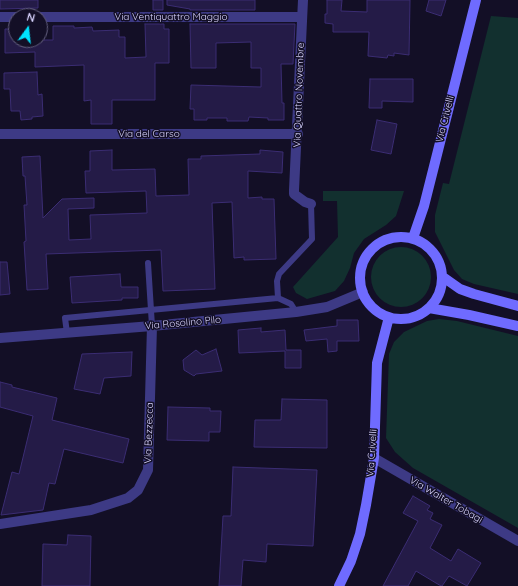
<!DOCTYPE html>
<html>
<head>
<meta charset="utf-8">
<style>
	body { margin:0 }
	#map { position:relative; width:518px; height:586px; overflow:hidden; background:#130f26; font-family:Quicksand,sans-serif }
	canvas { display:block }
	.north { position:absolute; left:8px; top:8px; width:40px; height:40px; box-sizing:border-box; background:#130f26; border:1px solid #625e7d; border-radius:50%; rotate:15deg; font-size:11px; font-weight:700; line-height:16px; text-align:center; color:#d9d4ff }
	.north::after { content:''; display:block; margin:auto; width:14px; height:18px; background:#00e5ff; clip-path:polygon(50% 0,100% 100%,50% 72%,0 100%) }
</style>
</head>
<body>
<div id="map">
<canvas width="518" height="586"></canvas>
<div class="north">N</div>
</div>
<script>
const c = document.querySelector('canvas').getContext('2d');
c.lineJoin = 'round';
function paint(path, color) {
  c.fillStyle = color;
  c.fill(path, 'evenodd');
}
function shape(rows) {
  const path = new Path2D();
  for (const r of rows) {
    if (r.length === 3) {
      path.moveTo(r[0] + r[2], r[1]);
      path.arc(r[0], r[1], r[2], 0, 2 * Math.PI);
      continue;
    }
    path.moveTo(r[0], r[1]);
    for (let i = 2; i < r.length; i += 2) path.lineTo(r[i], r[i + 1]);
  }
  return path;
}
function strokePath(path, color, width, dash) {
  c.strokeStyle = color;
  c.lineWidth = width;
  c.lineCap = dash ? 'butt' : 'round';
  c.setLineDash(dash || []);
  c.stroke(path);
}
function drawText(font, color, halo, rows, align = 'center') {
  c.font = font + ' Quicksand,sans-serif';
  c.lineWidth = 3;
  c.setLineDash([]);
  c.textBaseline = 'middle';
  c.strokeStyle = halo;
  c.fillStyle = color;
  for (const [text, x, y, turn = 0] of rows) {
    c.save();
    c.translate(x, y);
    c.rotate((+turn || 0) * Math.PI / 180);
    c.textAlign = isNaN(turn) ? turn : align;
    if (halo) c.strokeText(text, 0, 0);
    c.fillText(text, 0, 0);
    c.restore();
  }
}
paint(shape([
	[491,16,518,18,518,294,474,284,462,279,454,270,435,232,435,215,443,183,449,184],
	[323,191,404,191,396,216,386,225,364,239,354,253,350,268,344,281,335,291,307,299,296,293,293,287,338,237,337,201,323,201],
	[401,277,30],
	[439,319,457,321,518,336,518,528,413,468,395,452,386,438,389,354,394,342,404,332,427,321]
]), '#12302f');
const building = shape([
	[0,0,38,0,38,8,0,9,0,0],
	[153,0,163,0,163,10,153,10,153,0],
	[167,0,255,0,255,10,190,10,190,9,167,5,167,0],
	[327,0,342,0,341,11,367,12,367,0,410,0,409,55,394,53,394,56,388,55,387,58,368,56,369,32,333,32,333,24,325,23,325,14,327,14,327,0],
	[429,0,446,0,441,16,426,11,429,0],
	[145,24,164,24,164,29,169,29,169,63,155,63,155,100,112,100,112,124,91,124,91,100,84,101,84,65,35,67,35,52,5,53,5,29,16,29,16,40,53,40,53,26,74,26,74,28,92,27,93,31,119,30,119,37,125,37,125,58,146,57,145,24],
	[190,24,295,24,293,64,281,64,282,103,284,103,284,120,268,120,268,118,249,117,248,121,227,121,227,118,207,118,207,120,194,120,194,109,190,109,191,85,261,87,261,68,251,68,251,42,216,43,216,68,191,68,190,24],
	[37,72,38,95,42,94,43,116,32,117,32,119,21,120,20,111,11,111,10,89,4,89,4,73,37,72],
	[370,79,413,79,413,102,382,101,382,108,369,108,370,79],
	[377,120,397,124,391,154,371,150,377,120],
	[112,150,112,170,155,169,156,196,189,195,188,159,201,159,201,156,260,154,260,150,283,152,282,173,248,171,248,198,262,197,262,199,274,199,276,259,244,260,244,257,234,258,232,202,212,203,215,289,163,291,161,250,46,254,48,289,27,290,24,242,26,241,24,205,27,205,25,176,23,176,22,157,40,156,43,218,62,199,94,198,94,208,68,209,69,240,91,239,90,215,147,213,146,191,86,193,85,171,90,171,90,151,112,150],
	[0,262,7,262,10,294,0,295,0,262],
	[120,274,121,287,138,287,138,298,122,298,122,300,72,303,70,277,120,274],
	[337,320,358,320,359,341,337,341,337,351,328,352,327,339,306,341,304,330,337,326,337,320],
	[261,328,261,332,285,330,286,350,301,350,301,368,285,368,285,351,239,353,238,330,261,328],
	[216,349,222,371,196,374,194,376,184,370,183,360,196,350,202,355,216,349],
	[132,352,131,376,104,378,100,394,74,389,82,354,132,352],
	[0,382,12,385,12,387,57,398,52,420,129,439,123,463,64,449,55,484,49,483,43,510,1,515,12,472,19,474,33,416,0,407,0,382],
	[282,399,327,400,327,448,254,447,255,420,281,420,282,399],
	[168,407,210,408,210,411,221,411,220,432,209,432,209,441,167,440,168,407],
	[233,467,317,470,313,546,267,544,266,562,243,560,241,586,219,586,223,516,231,516,233,467],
	[413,496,430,506,427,510,433,513,430,519,442,525,430,548,451,561,458,549,481,563,467,586,449,576,442,586,441,586,416,571,408,586,383,586,418,521,403,513,413,496],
	[68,535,91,536,90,586,42,586,43,544,67,545,68,535]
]);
paint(building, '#241b47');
strokePath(building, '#3b2d73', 1);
strokePath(shape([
	[148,263,152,326],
	[296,312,291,304,278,298,277,281,279,274,312,239,311,204],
	[67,333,65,318,278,298]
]), '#3d3a85', 6);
strokePath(shape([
	[303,0,294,190,294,194,305,202,311,204],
	[0,17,16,17],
	[40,17,302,17],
	[0,134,298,134],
	[0,338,152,326,296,312,327,307,363,292],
	[374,458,518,541],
	[0,524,91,510,128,498,138,490,148,470,152,326]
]), '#3d3a85', 10);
strokePath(shape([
	[401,278,41],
	[413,238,424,206,476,0],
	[443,277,460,289,474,294,518,306],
	[429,308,469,315,518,326],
	[339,586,351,561,360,534,366,505,374,458,377,363,389,317]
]), '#6f6bff', 10);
drawText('10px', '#d9d4ff', '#130f26', [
	["Via Ventiquattro Maggio",171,17],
	["Via Quattro Novembre",299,95,-88],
	["Via Crivelli",445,119,-76],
	["Via del Carso",149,134],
	["Via Rosolino Pilo",183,323,-5],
	["Via Bezzecca",149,433,-88],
	["Via Crivelli",372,453,-86],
	["Via Walter Tobagi",446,500,30]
]);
</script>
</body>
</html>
